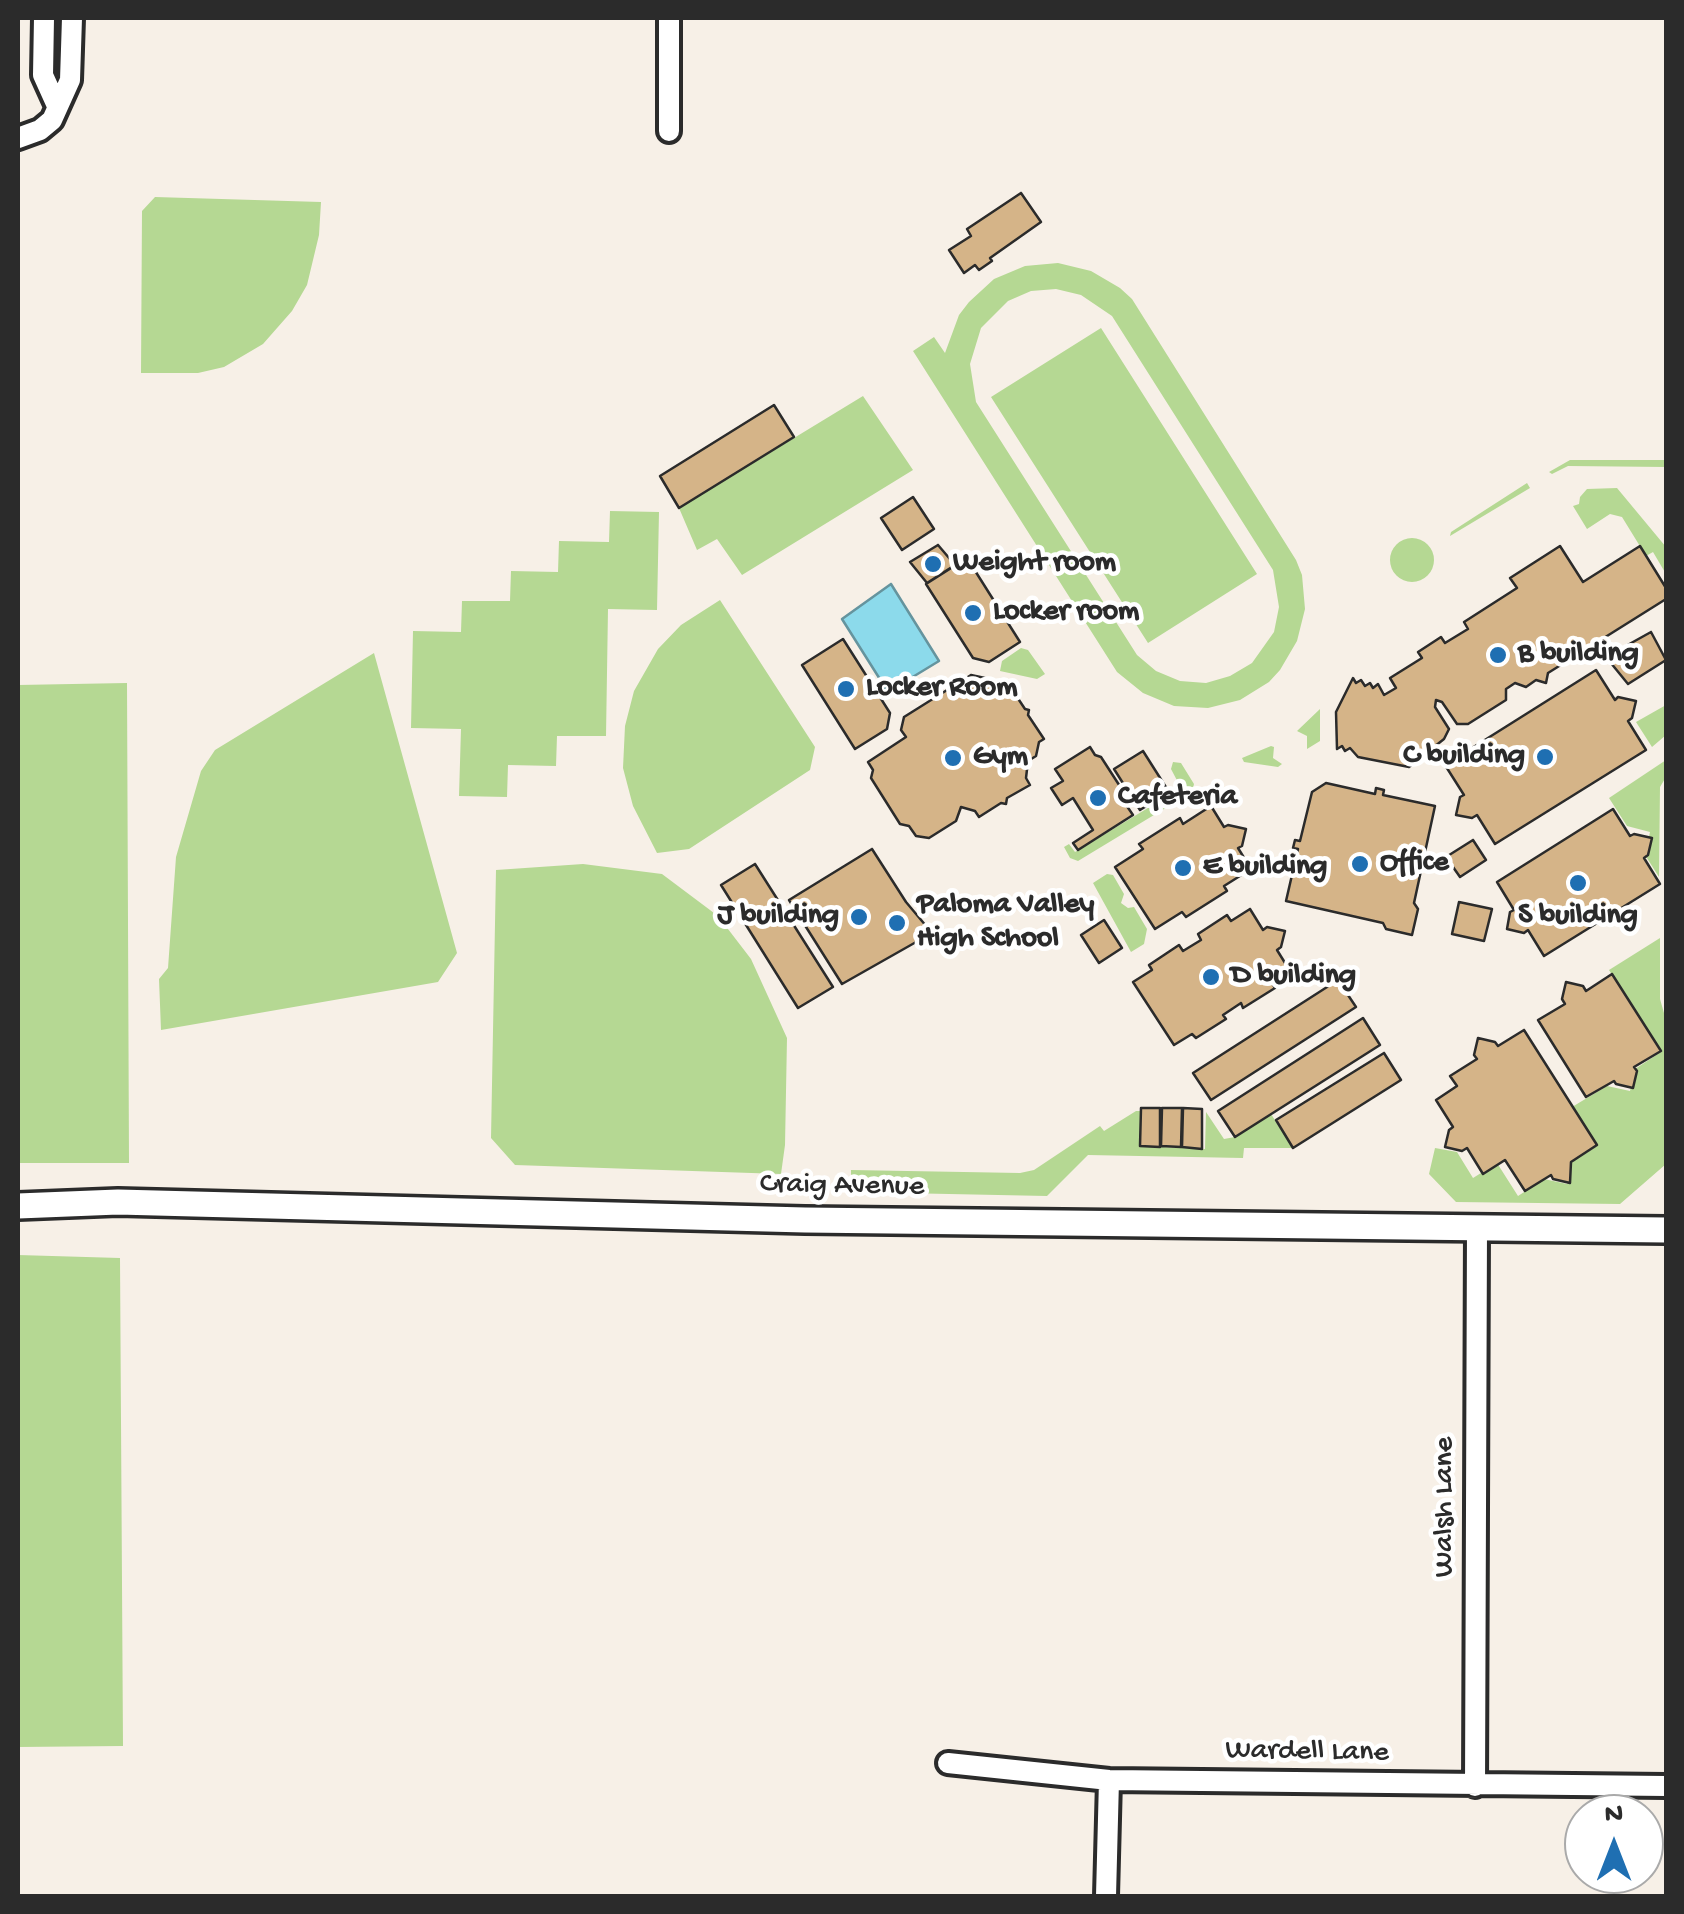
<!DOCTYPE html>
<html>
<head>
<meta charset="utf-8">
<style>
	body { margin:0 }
	#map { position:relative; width:1684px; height:1914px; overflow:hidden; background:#f7f0e7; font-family:"Gochi Hand",sans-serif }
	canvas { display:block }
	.frame { position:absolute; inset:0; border:20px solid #2b2b2b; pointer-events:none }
	.north { position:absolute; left:1564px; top:1794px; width:100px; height:100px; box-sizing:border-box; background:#fff; border:2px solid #aaa; border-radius:50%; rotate:0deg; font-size:28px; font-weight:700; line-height:40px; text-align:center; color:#2b2b2b }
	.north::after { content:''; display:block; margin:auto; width:35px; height:45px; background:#1f6fb2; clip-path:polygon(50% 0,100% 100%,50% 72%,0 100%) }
</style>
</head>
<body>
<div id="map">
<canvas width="1684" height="1914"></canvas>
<div class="frame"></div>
<div class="north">N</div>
</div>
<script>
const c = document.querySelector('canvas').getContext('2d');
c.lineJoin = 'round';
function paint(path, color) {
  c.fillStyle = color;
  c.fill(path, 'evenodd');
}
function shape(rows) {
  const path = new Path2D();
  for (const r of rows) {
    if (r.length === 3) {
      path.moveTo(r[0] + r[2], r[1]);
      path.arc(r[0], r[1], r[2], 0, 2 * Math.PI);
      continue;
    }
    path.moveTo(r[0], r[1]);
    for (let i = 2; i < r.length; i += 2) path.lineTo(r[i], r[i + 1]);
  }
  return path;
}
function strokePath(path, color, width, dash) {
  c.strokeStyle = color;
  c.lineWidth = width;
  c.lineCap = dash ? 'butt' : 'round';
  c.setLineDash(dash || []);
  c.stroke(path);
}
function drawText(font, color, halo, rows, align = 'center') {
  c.font = font + ' "Gochi Hand",sans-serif';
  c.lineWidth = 9;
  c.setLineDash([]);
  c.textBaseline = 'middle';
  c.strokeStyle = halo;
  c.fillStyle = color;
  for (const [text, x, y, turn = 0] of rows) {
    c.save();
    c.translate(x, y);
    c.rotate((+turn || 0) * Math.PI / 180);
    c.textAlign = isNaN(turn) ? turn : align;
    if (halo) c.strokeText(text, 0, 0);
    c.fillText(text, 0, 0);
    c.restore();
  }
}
paint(shape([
	[155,197,321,202,319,235,307,285,292,311,263,344,224,367,198,373,141,373,142,211],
	[1058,263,1091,271,1120,288,1132,299,1296,560,1302,575,1305,609,1297,641,1280,670,1269,682,1240,700,1208,708,1174,706,1143,693,1117,672,913,351,934,337,945,353,959,315,969,302,994,279,1025,266],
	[1056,289,1081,295,1112,316,1273,570,1279,607,1274,632,1252,663,1230,676,1206,683,1180,681,1156,671,1137,655,976,402,970,364,981,328,1008,301,1031,291],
	[1101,328,1257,574,1148,643,991,397],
	[863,396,913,470,742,575,717,539,697,550,679,508],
	[1570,460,1666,460,1666,467,1568,466,1552,474,1549,472],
	[1527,483,1530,488,1450,536,1451,532],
	[1617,488,1666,547,1666,574,1653,552,1646,556,1622,517,1610,514,1587,529,1573,506,1579,504,1580,497,1587,489],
	[610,511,659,512,657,610,608,609,606,736,557,736,556,766,508,765,507,797,459,796,461,729,411,728,413,631,461,632,462,601,510,601,511,571,558,572,559,541,609,542],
	[1412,560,22],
	[720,600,815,747,810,770,689,849,657,853,633,806,623,768,625,726,634,691,658,649,681,625],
	[1021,648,1028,650,1045,674,1037,679,1000,671,1002,661],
	[374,653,457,953,438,982,161,1030,159,979,168,968,176,857,201,771,215,750],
	[127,683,129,1163,18,1163,18,685],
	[1666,705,1666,735,1652,747,1636,722],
	[1320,709,1320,741,1307,749,1307,736,1297,731],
	[1271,746,1274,747,1273,758,1282,764,1278,767,1244,762,1242,758],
	[1666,760,1666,777,1660,787,1659,877,1645,855,1650,832,1627,826,1609,798],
	[1173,762,1181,763,1194,784,1192,792,1078,861,1070,858,1064,847,1069,844,1075,852,1181,788,1171,769],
	[583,864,662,874,718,916,751,959,787,1038,785,1145,781,1174,515,1165,491,1138,496,870],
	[1107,874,1113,875,1124,894,1121,903,1128,908,1134,907,1147,929,1144,944,1131,952,1093,883],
	[1660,938,1660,999,1666,1020,1666,1164,1620,1204,1456,1202,1429,1174,1435,1148,1457,1152,1473,1178,1497,1163,1518,1196,1544,1179,1567,1184,1572,1162,1597,1146,1572,1107,1607,1086,1630,1091,1635,1069,1661,1052,1609,970],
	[1136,1111,1141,1111,1141,1146,1205,1149,1206,1112,1224,1139,1235,1137,1271,1114,1293,1148,1244,1148,1243,1158,1088,1155,1047,1196,851,1192,851,1170,1020,1173,1034,1170,1100,1126,1104,1131],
	[18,1255,120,1258,123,1746,18,1747]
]), '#b5d893');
const water = shape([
	[891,584,939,661,888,692,842,619,891,584]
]);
paint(water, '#8cdaeb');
strokePath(water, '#65949e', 2.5);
const building = shape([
	[1021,193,1041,222,990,258,992,261,979,270,975,265,964,273,949,250,971,236,967,229,1021,193],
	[774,405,794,437,679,508,660,476,774,405],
	[913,497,934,529,902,550,881,518,913,497],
	[938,545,955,565,927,583,910,562,938,545],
	[1560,546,1583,582,1640,546,1666,588,1666,599,1548,673,1546,683,1536,680,1526,687,1515,683,1506,689,1506,700,1468,724,1457,724,1442,702,1436,700,1435,707,1449,729,1444,739,1409,767,1358,757,1350,748,1345,751,1342,746,1337,749,1336,712,1353,678,1356,683,1361,680,1365,686,1370,683,1373,688,1378,684,1384,695,1396,688,1390,678,1422,658,1418,652,1441,637,1445,643,1468,629,1464,622,1517,588,1510,578,1560,546],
	[967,558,1020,642,989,662,973,658,926,584,967,558],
	[1651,632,1666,660,1628,684,1606,657,1651,632],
	[843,639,890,713,887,729,855,749,802,665,843,639],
	[1596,670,1615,700,1618,697,1636,701,1632,718,1628,721,1646,750,1495,844,1477,815,1472,818,1456,815,1460,797,1464,795,1445,765,1596,670],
	[971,675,985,678,989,685,1004,688,1009,685,1025,709,1029,710,1028,715,1044,739,1039,742,1036,756,1028,761,1026,778,1030,785,1007,798,1006,804,1001,803,979,817,975,811,961,807,956,821,929,838,916,836,909,826,900,824,871,778,873,770,868,762,906,737,901,730,904,717,971,675],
	[1090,747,1095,755,1101,757,1123,791,1122,799,1133,815,1078,850,1073,843,1093,830,1073,798,1062,805,1051,788,1063,781,1055,769,1090,747],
	[1143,751,1169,792,1140,810,1114,769,1143,751],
	[1326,783,1375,794,1376,788,1384,790,1383,795,1435,806,1414,903,1418,909,1412,935,1386,929,1383,923,1286,901,1298,849,1293,848,1295,840,1300,841,1312,792,1326,783],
	[1211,806,1224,827,1228,825,1246,829,1242,846,1238,848,1251,869,1224,886,1227,891,1186,917,1182,912,1155,929,1115,867,1143,849,1139,844,1180,818,1183,824,1211,806],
	[1613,809,1630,836,1634,834,1652,838,1648,855,1644,858,1660,884,1544,956,1528,930,1524,933,1507,929,1510,912,1514,910,1497,882,1613,809],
	[1473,840,1486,860,1460,877,1446,857,1473,840],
	[872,849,906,902,932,933,842,984,789,900,872,849],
	[755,864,833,987,798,1008,721,885,755,864],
	[1459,902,1492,909,1484,941,1452,934,1459,902],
	[1250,909,1263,930,1267,927,1285,931,1281,947,1277,950,1290,971,1272,983,1275,988,1243,1008,1241,1003,1223,1015,1226,1019,1196,1038,1192,1034,1174,1045,1133,982,1152,970,1149,965,1179,945,1183,951,1201,940,1198,934,1227,915,1231,921,1250,909],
	[1104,920,1122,948,1099,963,1081,935,1104,920],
	[1612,974,1661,1051,1634,1067,1637,1071,1633,1088,1616,1084,1614,1081,1586,1097,1538,1020,1565,1004,1562,999,1566,982,1583,986,1586,991,1612,974],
	[1338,980,1356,1007,1211,1100,1193,1073,1338,980],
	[1363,1018,1380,1045,1235,1137,1218,1111,1363,1018],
	[1524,1030,1597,1145,1571,1162,1570,1183,1553,1179,1551,1175,1525,1191,1505,1160,1483,1174,1467,1148,1462,1151,1445,1147,1449,1130,1453,1127,1436,1100,1457,1086,1450,1076,1477,1059,1474,1055,1478,1038,1495,1042,1498,1046,1524,1030],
	[1384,1053,1401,1080,1293,1148,1276,1120,1384,1053],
	[1141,1108,1160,1108,1160,1147,1140,1146,1141,1108],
	[1162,1108,1182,1108,1181,1147,1161,1146,1162,1108],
	[1183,1108,1202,1109,1202,1149,1182,1147,1183,1108]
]);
paint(building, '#d5b488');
strokePath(building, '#2b2b2b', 2.5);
const minor = shape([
	[44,18,43,75,57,106],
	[669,18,669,131],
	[18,138,40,130,52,120,70,80,72,18],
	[948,1763,1109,1780,1666,1786],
	[1475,1786,1477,1228],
	[1106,1896,1109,1780]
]);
const tertiary = shape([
	[18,1206,118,1202,805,1220,1666,1230]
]);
strokePath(minor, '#2b2b2b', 28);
strokePath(tertiary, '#2b2b2b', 32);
strokePath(minor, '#fff', 20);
strokePath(tertiary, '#fff', 25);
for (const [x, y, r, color] of [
	[933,564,10,"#1f6fb2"],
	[973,613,10,"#1f6fb2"],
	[1498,655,10,"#1f6fb2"],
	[846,689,10,"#1f6fb2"],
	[1545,757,10,"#1f6fb2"],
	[953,758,10,"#1f6fb2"],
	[1098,798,10,"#1f6fb2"],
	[1360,864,10,"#1f6fb2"],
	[1183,868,10,"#1f6fb2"],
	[1578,883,10,"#1f6fb2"],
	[859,917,10,"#1f6fb2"],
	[897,923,10,"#1f6fb2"],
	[1211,977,10,"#1f6fb2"]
]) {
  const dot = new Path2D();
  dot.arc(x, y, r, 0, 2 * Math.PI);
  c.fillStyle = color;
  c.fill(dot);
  strokePath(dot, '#fff', 4);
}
drawText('bold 30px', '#2b2b2b', '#fff', [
	["Weight room",953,564],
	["Locker room",993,613],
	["B building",1518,655],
	["Locker Room",866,689],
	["C building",1525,757,"right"],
	["Gym",973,758],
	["Cafeteria",1118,798],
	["Office",1380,864],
	["E building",1203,868],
	["Paloma Valley",917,906],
	["High School",917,940],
	["J building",839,917,"right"],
	["S building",1578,917,"center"],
	["D building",1231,977]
], 'left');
drawText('30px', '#2b2b2b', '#fff', [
	["Craig Avenue",842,1187,1],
	["Walsh Lane",1446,1507,-90],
	["Wardell Lane",1307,1753,1]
]);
</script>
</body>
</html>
